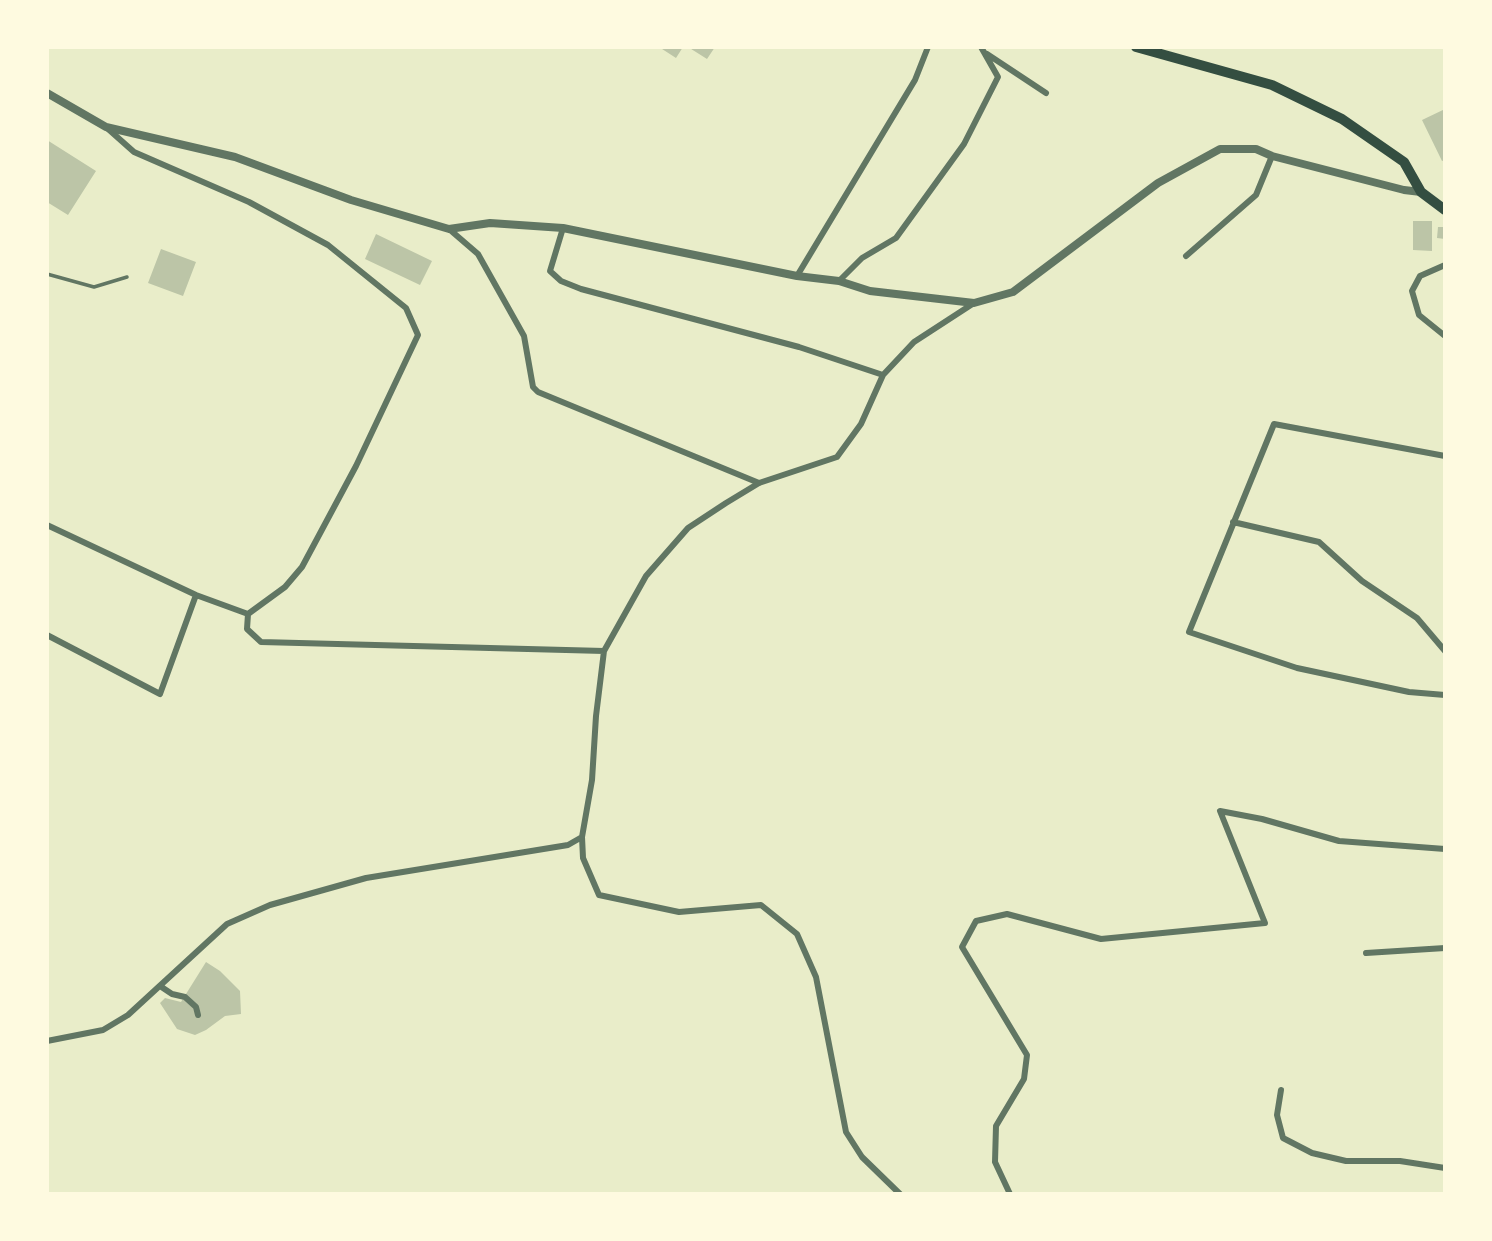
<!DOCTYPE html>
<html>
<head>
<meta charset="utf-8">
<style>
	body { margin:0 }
	#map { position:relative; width:1492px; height:1241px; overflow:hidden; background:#e9edc9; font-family:"Nunito Sans",sans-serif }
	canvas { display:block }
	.frame { position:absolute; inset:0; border:49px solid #fefae0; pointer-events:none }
</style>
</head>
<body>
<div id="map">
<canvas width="1492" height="1241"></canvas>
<div class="frame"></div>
</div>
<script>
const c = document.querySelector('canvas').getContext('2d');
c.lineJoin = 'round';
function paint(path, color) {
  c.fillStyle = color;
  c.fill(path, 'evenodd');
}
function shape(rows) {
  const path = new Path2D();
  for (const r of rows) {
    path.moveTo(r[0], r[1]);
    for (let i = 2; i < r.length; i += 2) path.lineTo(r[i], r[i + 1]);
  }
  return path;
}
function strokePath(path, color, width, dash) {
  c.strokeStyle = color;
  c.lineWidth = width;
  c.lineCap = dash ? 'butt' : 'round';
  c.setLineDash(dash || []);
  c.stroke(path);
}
paint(shape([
	[659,47,683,47,676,58],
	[688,47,715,47,707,59],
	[1445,109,1445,160,1442,161,1422,120],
	[47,140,96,171,68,215,47,202],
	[1413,221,1432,221,1432,251,1413,250],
	[1438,227,1445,227,1445,239,1437,238],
	[376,234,432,261,420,285,365,259],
	[161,249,196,262,183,296,148,283],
	[206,962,220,971,240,991,241,1014,225,1016,206,1030,195,1035,177,1029,160,1003,165,998,181,1002]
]), '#bcc5a7');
strokePath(shape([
	[47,274,94,287,127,277]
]), '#617663', 3.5);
strokePath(shape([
	[987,54,1046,93],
	[107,128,134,152,249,202,328,245,406,308,418,335,356,466,302,567,285,587,248,614],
	[563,228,550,271,561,281,581,289,799,347,883,375],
	[449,229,478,254,524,336,533,387,538,392,759,483],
	[1186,256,1256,195,1272,156],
	[1445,265,1420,276,1412,291,1419,315,1445,336],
	[797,276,915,80,928,47],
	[839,281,862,258,896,238,964,144,998,77,981,47],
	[1445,456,1274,424,1189,632,1297,668,1409,692,1445,695],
	[1233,522,1319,542,1362,581,1417,618,1445,651],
	[47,525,196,595,248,614],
	[248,614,247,629,261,642,604,651],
	[47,635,160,694,196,595],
	[582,837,583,858,599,895,679,912,761,905,797,934,816,977,846,1132,862,1157,900,1194],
	[1366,953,1445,948],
	[160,986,172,994,185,997,196,1007,198,1015],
	[47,1041,103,1030,128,1015,227,924,270,905,366,878,568,845,582,837,592,780,596,716,604,651,646,576,688,528,726,503,759,483,837,457,861,424,883,375,914,342,974,303],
	[1281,1090,1277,1115,1283,1138,1312,1153,1346,1161,1400,1161,1445,1168],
	[1010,1194,995,1162,996,1126,1024,1079,1027,1055,962,947,976,921,1007,914,1101,939,1265,923,1220,811,1262,819,1339,841,1445,849]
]), '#617663', 6);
strokePath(shape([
	[47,93,106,127,235,157,351,200,449,229,490,223,563,228,797,276,839,281,870,291,974,303,1013,292,1158,183,1220,149,1256,149,1272,156,1404,190,1421,192]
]), '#617663', 8);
strokePath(shape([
	[1136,47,1272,85,1342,119,1404,162,1421,192,1445,210]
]), '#344e41', 10);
</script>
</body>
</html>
